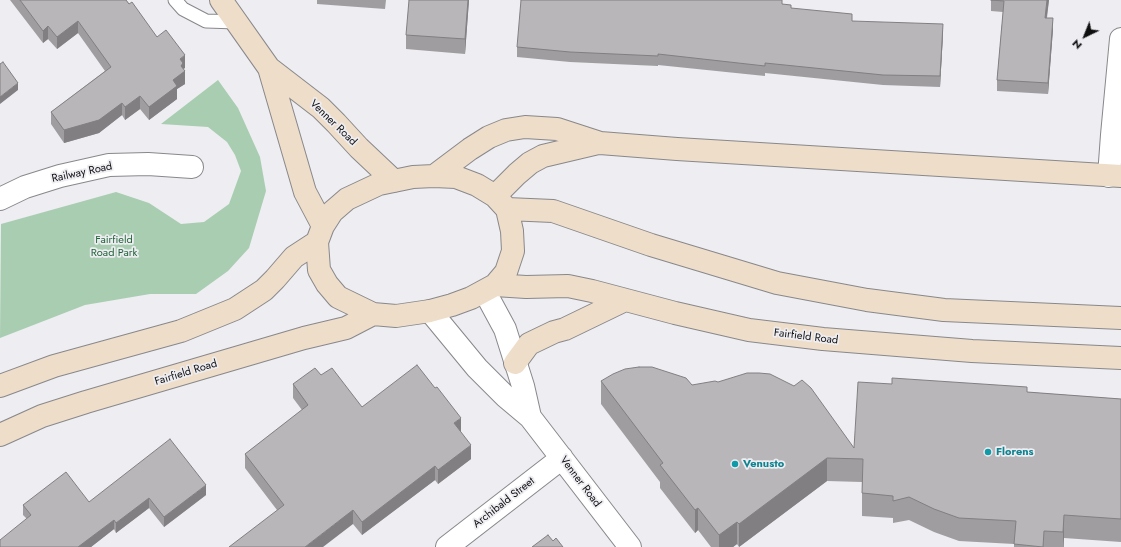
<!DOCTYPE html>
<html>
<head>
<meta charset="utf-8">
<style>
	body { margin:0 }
	#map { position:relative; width:1121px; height:547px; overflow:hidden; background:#ededf2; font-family:Jost,sans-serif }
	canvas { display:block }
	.north { position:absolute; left:1065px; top:16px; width:40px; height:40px; -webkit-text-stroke:3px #ededf2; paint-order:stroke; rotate:223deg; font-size:11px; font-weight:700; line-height:16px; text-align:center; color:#0f0f10 }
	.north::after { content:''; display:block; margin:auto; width:14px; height:18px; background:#0f0f10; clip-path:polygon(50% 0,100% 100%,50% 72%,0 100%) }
</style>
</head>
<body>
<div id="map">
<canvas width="1121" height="547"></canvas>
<div class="north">N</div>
</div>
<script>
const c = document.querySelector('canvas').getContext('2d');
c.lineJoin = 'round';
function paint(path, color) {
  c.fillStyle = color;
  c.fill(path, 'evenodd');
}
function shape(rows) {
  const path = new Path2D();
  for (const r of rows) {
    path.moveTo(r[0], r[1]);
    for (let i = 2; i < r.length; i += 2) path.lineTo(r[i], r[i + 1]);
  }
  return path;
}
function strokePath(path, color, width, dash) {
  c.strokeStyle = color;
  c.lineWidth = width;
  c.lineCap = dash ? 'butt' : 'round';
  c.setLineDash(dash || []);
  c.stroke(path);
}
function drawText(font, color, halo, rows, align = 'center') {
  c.font = font + ' Jost,sans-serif';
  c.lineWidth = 3.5;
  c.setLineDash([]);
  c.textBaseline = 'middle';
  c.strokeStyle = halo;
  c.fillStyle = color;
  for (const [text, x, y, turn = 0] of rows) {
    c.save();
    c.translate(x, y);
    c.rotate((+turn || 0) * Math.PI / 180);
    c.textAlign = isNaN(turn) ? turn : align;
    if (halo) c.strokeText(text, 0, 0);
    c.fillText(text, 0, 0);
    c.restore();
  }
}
paint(shape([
	[218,80,238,108,260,157,266,191,249,248,228,271,196,294,150,294,85,305,0,338,1,224,116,192,149,203,181,224,204,222,229,204,241,171,235,155,227,142,208,127,161,124]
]), '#a9cdb1');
const lane = shape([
	[175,0,183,9,206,21,237,22]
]);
const street = shape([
	[1109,176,1112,135,1121,39],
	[0,199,25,187,60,176,109,165,148,164,192,167],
	[485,292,505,329,523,386,530,417],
	[430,311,477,368,505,396,530,417,630,547],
	[447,547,562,458]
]);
const secondary = shape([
	[221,0,269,68,321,108,336,123,359,148,394,181],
	[269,68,305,192,323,226],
	[434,176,470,149,489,137,506,130,525,127,557,129,600,143,677,149,1121,176],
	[434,176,456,177,477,185,495,196,507,209,512,231,513,251,506,272,495,285,471,298,452,305,430,311,396,316,373,314,338,297,327,284,319,270,317,242,323,226,332,212,347,199,379,184,413,177,434,176],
	[495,196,517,174,530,163,543,156,598,143],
	[507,209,553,211,651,245,777,283,867,300,944,310,1121,318],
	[495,285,526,287,568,286,592,291,675,313,749,330,823,339,972,351,1121,358],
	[515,363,529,344,554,332,565,329,625,300],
	[0,386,54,366,181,331,235,309,264,290,275,279,294,257,317,242],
	[0,435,42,416,86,402,304,338,346,328,373,314]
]);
strokePath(lane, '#88888c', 15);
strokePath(street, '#88888c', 24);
strokePath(secondary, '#88888c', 24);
strokePath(lane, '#fff', 13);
strokePath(street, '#fff', 22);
strokePath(secondary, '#eeddc8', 22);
paint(shape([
	[10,0,126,0,157,37,185,68,183,69,185,84,177,89,177,99,149,120,140,109,125,120,122,115,99,133,64,143,51,124,51,112,105,71,78,33,57,49,48,39,43,43],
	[317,0,386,0,385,9,317,4],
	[469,0,465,54,406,49,406,35],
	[991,0,1049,0,1047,18,1053,29,1048,94,997,91,997,80,1003,12,991,11],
	[782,4,791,8,852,21,943,34,940,87,883,85,765,73,765,76,658,65,658,66,570,62,517,57,517,47],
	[321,375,362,407,461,432,471,459,438,484,435,480,362,535,353,524,277,510,245,468,245,454,302,410,293,398,293,384],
	[601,381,692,385,854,448,1027,392,1121,399,1121,542,1064,538,1064,547,1014,547,1014,544,959,541,934,532,909,520,893,523,893,518,862,516,862,482,827,481,739,547,737,544,733,547,711,547,698,530,695,533,660,488,660,482,601,404],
	[206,495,164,527,149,508,116,533,114,529,91,547,0,547,27,519,23,515,23,505,89,502]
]), '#9f9d9f');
paint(shape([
	[468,0,469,0,465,54,465,39],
	[1047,0,1049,0,1045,29,1045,18],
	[1053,18,1053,29,1048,94,1048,83],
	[78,21,78,33,57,49,57,37],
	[943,24,943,34,940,87,940,76],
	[48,26,48,39,43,43,43,31],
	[185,55,185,68,183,69,185,71,185,84,177,89,177,99,149,120,149,107,173,80,180,59],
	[18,83,18,90,0,104,0,97],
	[140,96,140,109,125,120,125,107],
	[122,103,122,115,99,133,64,143,64,130],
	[461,418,461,432,454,437,454,423],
	[471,445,471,459,438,484,438,470],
	[827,458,827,481,739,547,739,524],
	[435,466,435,480,362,535,362,522],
	[206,485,206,495,164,527,164,517],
	[149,498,149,508,116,533,116,523],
	[698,508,698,530,695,533,695,510],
	[353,510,353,524,323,547,305,547],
	[1064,515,1064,538,1063,547,1063,532],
	[114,520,114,529,91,547,78,547],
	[737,522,737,544,733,547,719,547,719,535]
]), '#827f82');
const building = shape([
	[20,0,126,0,129,4,132,2,157,37,166,30,185,55,180,59,183,63,181,66,185,71,173,80,177,86,149,107,140,96,125,107,122,103,99,120,64,130,51,112,111,67,78,21,57,37,48,26,43,31,20,0],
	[409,0,468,0,465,39,406,35,409,0],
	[521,0,782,0,782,4,791,5,791,8,852,14,852,21,943,24,940,76,883,75,765,63,765,66,658,54,658,56,570,52,517,47,521,0],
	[991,0,1047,0,1045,18,1053,18,1048,83,997,80,1004,1,991,0],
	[3,62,18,83,0,97,0,64,3,62],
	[417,365,435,388,437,387,461,418,454,423,471,445,438,470,435,466,362,522,353,510,305,547,229,547,284,505,245,454,308,405,293,384,315,368,321,375,332,368,362,407,417,365],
	[639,367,652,367,686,378,692,385,715,381,718,382,747,373,759,373,770,374,794,386,802,380,811,388,854,448,858,382,892,384,892,378,1027,387,1027,392,1121,399,1121,519,1064,515,1063,532,1044,531,1043,547,1014,544,1016,521,959,518,934,509,909,497,893,501,893,496,862,493,863,459,827,458,739,524,737,522,719,535,698,508,695,510,660,465,663,463,601,381,613,374,625,369,639,367],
	[170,439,206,485,164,517,149,498,116,523,114,520,78,547,0,547,0,540,31,515,23,505,66,472,89,502,170,439],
	[548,535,553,541,556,538,563,547,532,547,548,535]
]);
paint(building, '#b9b6b9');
strokePath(building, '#827f82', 1);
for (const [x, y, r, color] of [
	[988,452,4,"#0f9aa8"],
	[735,464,4,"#0f9aa8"]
]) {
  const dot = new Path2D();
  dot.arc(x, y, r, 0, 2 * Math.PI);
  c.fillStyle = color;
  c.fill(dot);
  strokePath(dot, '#ededf2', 1.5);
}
drawText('11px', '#0f0f10', '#ededf2', [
	["Venner Road",333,123,44],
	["Railway Road",82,173,-12],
	["Fairfield Road",806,337,7],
	["Fairfield Road",186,373,-17],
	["Venner Road",580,482,53],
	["Archibald Street",504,503,-38]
]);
drawText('11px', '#206438', '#ededf2', [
	["Fairfield",114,240],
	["Road Park",114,253]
]);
drawText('bold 11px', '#0d838f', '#ededf2', [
	["Florens",996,452],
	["Venusto",743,464]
], 'left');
</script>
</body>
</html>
